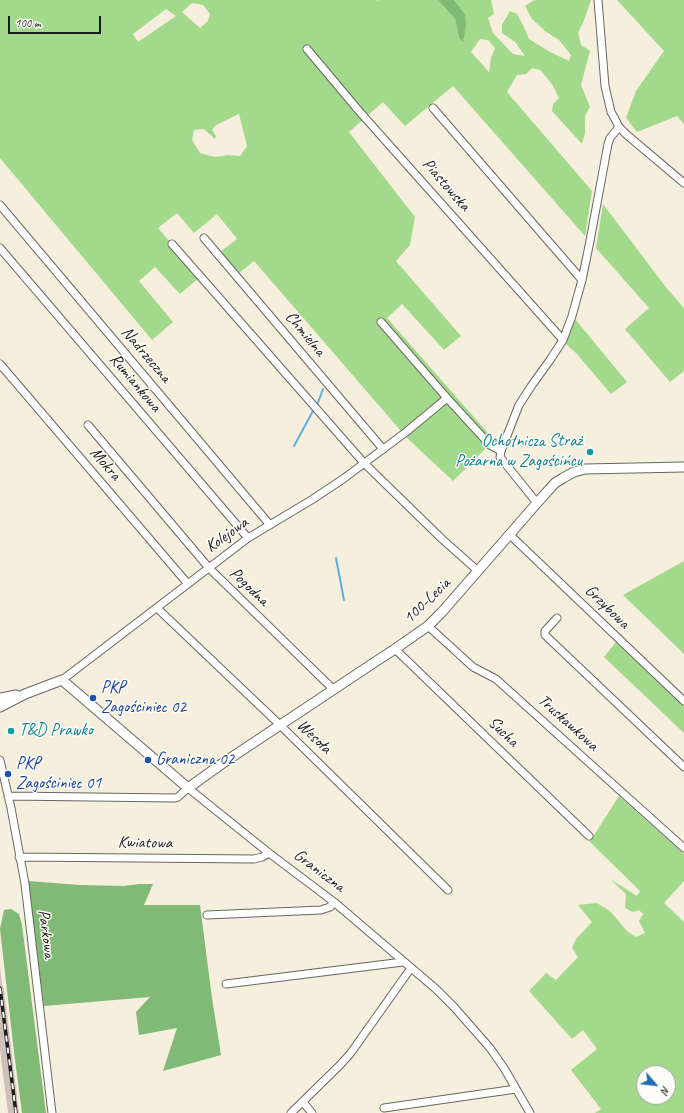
<!DOCTYPE html>
<html>
<head>
<meta charset="utf-8">
<style>
	body { margin:0 }
	#map { position:relative; width:684px; height:1113px; overflow:hidden; background:#f6efde; font-family:Caveat,sans-serif }
	canvas { display:block }
	.north { position:absolute; left:636px; top:1065px; width:40px; height:40px; box-sizing:border-box; background:#fdfcf7; border:1px solid #a3a29f; border-radius:50%; rotate:118deg; font-size:11px; font-weight:700; line-height:16px; text-align:center; color:#1c1c1c }
	.north::after { content:''; display:block; margin:auto; width:14px; height:18px; background:#1f6fb2; clip-path:polygon(50% 0,100% 100%,50% 72%,0 100%) }
	.scale { position:absolute; left:8px; top:16px; width:93px; height:18px; box-sizing:border-box; border:2px solid #1c1c1c; border-top:0; padding-left:5px; font-size:12px; line-height:14px; white-space:nowrap; color:#1c1c1c; -webkit-text-stroke:3px #fdfcf7; paint-order:stroke }
</style>
</head>
<body>
<div id="map">
<canvas width="684" height="1113"></canvas>
<div class="north">N</div>
<div class="scale">100 m</div>
</div>
<script>
const c = document.querySelector('canvas').getContext('2d');
c.lineJoin = 'round';
function paint(path, color) {
  c.fillStyle = color;
  c.fill(path, 'evenodd');
}
function shape(rows) {
  const path = new Path2D();
  for (const r of rows) {
    path.moveTo(r[0], r[1]);
    for (let i = 2; i < r.length; i += 2) path.lineTo(r[i], r[i + 1]);
  }
  return path;
}
function strokePath(path, color, width, dash) {
  c.strokeStyle = color;
  c.lineWidth = width;
  c.lineCap = dash ? 'butt' : 'round';
  c.setLineDash(dash || []);
  c.stroke(path);
}
function drawText(font, color, halo, rows, align = 'center') {
  c.font = font + ' Caveat,sans-serif';
  c.lineWidth = 3;
  c.setLineDash([]);
  c.textBaseline = 'middle';
  c.strokeStyle = halo;
  c.fillStyle = color;
  for (const [text, x, y, turn = 0] of rows) {
    c.save();
    c.translate(x, y);
    c.rotate((+turn || 0) * Math.PI / 180);
    c.textAlign = isNaN(turn) ? turn : align;
    if (halo) c.strokeText(text, 0, 0);
    c.fillText(text, 0, 0);
    c.restore();
  }
}
paint(shape([
	[0,966,2,985,4,989,19,1113,8,1113,0,1050]
]), '#cfc0ba');
paint(shape([
	[0,0,376,0,379,1,378,0,438,0,455,19,459,38,465,14,454,0,491,0,494,14,488,18,493,33,513,54,525,56,515,42,502,33,502,25,510,11,517,14,523,25,529,39,550,52,569,61,571,55,559,40,545,31,532,19,525,6,534,0,591,0,583,23,578,32,581,45,590,51,581,85,590,107,585,116,585,133,582,144,552,111,553,104,559,98,552,84,540,70,532,68,526,74,517,75,507,92,592,191,585,236,453,86,405,126,383,102,349,132,415,217,410,245,396,261,461,336,444,350,402,304,387,318,494,440,453,481,407,438,254,261,238,274,219,253,237,239,217,214,194,233,177,213,158,228,200,277,180,294,155,267,139,281,173,322,152,340,0,158],
	[192,3,203,5,210,14,208,21,200,28,182,12],
	[166,9,176,16,138,42,133,34],
	[480,39,488,40,495,48,491,58,489,72,471,52],
	[239,114,247,146,240,156,228,155,215,157,200,153,192,140,194,130,204,129,215,139,216,136,212,130,216,125],
	[617,0,684,0,684,124,677,116,637,132,626,118,636,91,664,51],
	[603,204,665,286,684,308,684,371,670,382,625,329,649,308,596,248],
	[575,319,627,382,611,394,576,353,565,343],
	[684,561,684,654,623,595],
	[616,642,684,706,684,733,604,657],
	[619,796,684,854,684,881,664,903,684,922,684,1113,595,1113,601,1109,571,1070,597,1049,583,1030,572,1039,529,991,546,973,556,980,578,957,572,948,576,939,592,922,578,905,597,903,610,911,627,931,636,937,645,933,639,921,643,914,639,910,633,912,625,908,626,894,610,879,637,896,640,891,589,841,596,832],
	[644,1073,668,1073,668,1097,644,1097]
]), '#a2d98a');
paint(shape([
	[438,0,454,0,465,14,466,26,463,42,459,38,455,19],
	[28,881,80,885,124,886,139,884,153,884,144,905,200,905,212,998,221,1055,163,1071,177,1028,139,1035,136,1012,150,997,44,1006,31,919],
	[11,909,19,914,22,925,46,1113,22,1113,14,1052,0,929,4,910]
]), '#81b976');
strokePath(shape([
	[317,405,323,389],
	[294,446,314,409],
	[336,558,344,600]
]), '#60afda', 2);
const minor = shape([
	[598,0,605,86,611,112,615,119,619,127,627,135,684,183],
	[307,49,359,111,563,340],
	[433,108,582,280],
	[0,205,270,525],
	[204,238,383,449],
	[172,244,364,463,442,539,478,571],
	[0,248,248,538],
	[381,322,447,398,490,445,501,451],
	[0,364,188,584],
	[88,425,209,568,334,690],
	[537,503,500,457,501,451,519,405,532,385,550,360,563,340,572,316,582,280,590,241,608,144,610,138,619,127],
	[509,534,684,701],
	[157,608,280,725,448,890],
	[557,618,545,631,545,635,684,767],
	[428,626,473,667,496,679,684,848],
	[395,649,589,836],
	[62,680,248,538,313,499,343,479,406,432,447,398],
	[0,760,11,808,25,884,52,1113],
	[8,796,175,798,178,797,188,788,269,853,334,902,436,989,454,1007,490,1048,504,1068,530,1113],
	[19,857,254,859,262,857,269,853],
	[207,915,321,910,330,907,334,902],
	[226,984,403,962],
	[303,1102,312,1113],
	[384,1108,516,1089],
	[291,1113,340,1065,350,1054,411,968]
]);
const tertiary = shape([
	[0,698,16,695],
	[0,707,25,694,62,680,188,788,223,763,375,662,395,649,428,626,442,612,537,503,555,483,563,478,574,472,585,469,684,467]
]);
strokePath(minor, '#686660', 9);
strokePath(tertiary, '#686660', 11);
strokePath(minor, '#fff', 7);
strokePath(tertiary, '#fff', 9);
const rail = shape([
	[0,988,16,1113]
]);
strokePath(rail, '#1c1c1c', 3.5);
strokePath(rail, '#fdfcf7', 2, [6]);
for (const [x, y, r, color] of [
	[590,452,4,"#0f9aa8"],
	[93,698,4,"#1a4fb4"],
	[11,731,4,"#0f9aa8"],
	[148,760,4,"#1a4fb4"],
	[8,774,4,"#1a4fb4"]
]) {
  const dot = new Path2D();
  dot.arc(x, y, r, 0, 2 * Math.PI);
  c.fillStyle = color;
  c.fill(dot);
  strokePath(dot, '#fdfcf7', 1.5);
}
drawText('17px', '#1c1c1c', '#fdfcf7', [
	["Piastowska",446,185,49],
	["Chmielna",305,334,50],
	["Nadrzeczna",146,355,50],
	["Rumiankowa",135,383,50],
	["Mokra",105,464,49],
	["Kolejowa",227,535,-36],
	["Pogodna",249,587,44],
	["100-Lecia",427,601,-44],
	["Grzybowa",607,607,44],
	["Truskawkowa",568,723,42],
	["Sucha",503,732,44],
	["Wesoła",314,737,44],
	["Kwiatowa",145,843,1],
	["Graniczna",319,871,37],
	["Parkowa",46,934,83]
]);
drawText('17px', '#0d838f', '#fdfcf7', [
	["Ochotnicza Straż",582,442],
	["Pożarna w Zagościńcu",582,462],
	["T&D Prawko",19,731,"left"]
], 'right');
drawText('17px', '#164399', '#fdfcf7', [
	["PKP",101,688],
	["Zagościniec 02",101,708],
	["Graniczna 02",156,760],
	["PKP",16,764],
	["Zagościniec 01",16,784]
], 'left');
</script>
</body>
</html>
